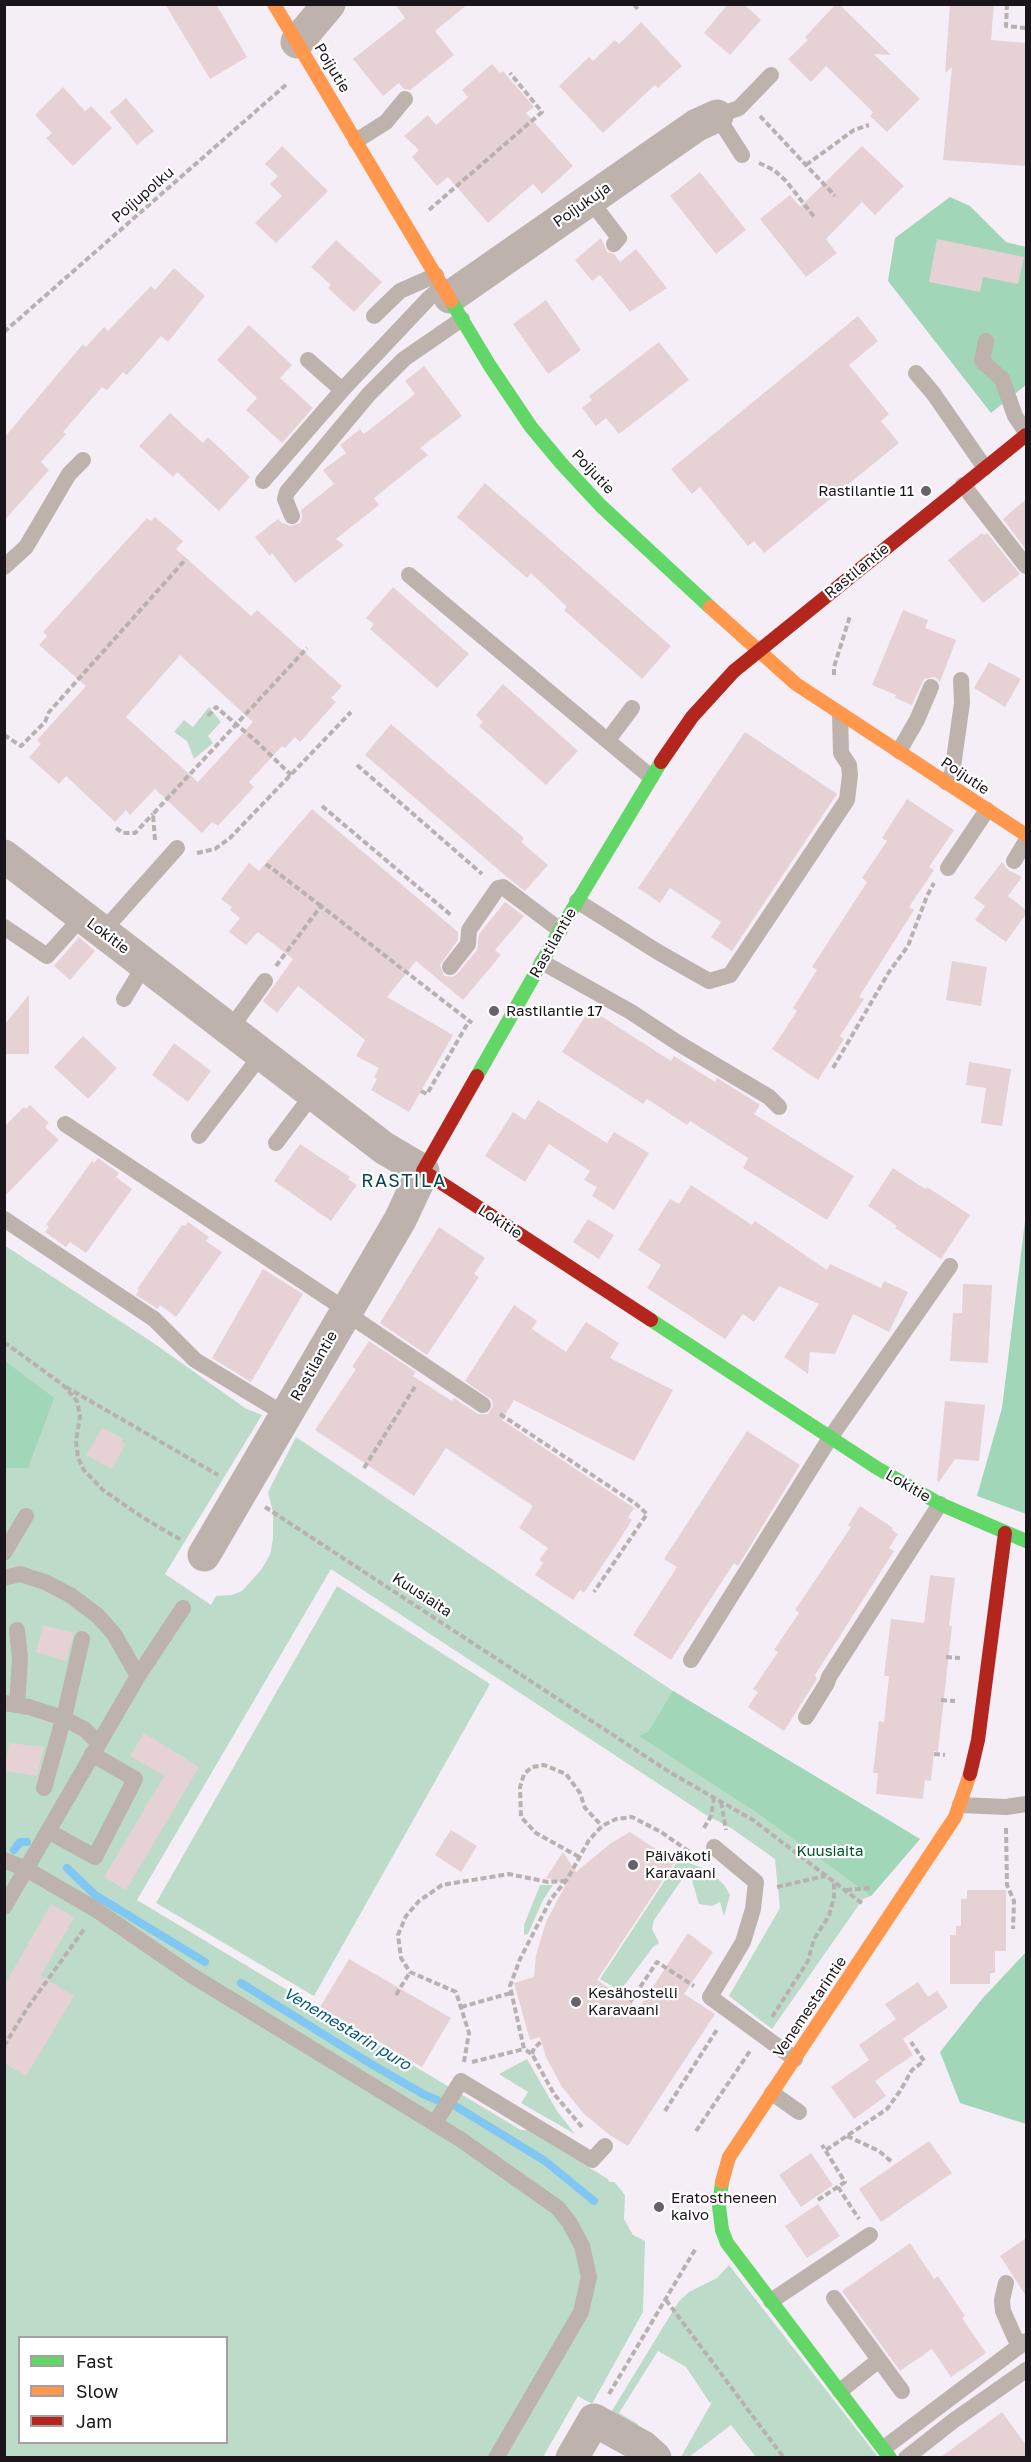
<!DOCTYPE html>
<html>
<head>
<meta charset="utf-8">
<style>
	body { margin:0 }
	#map { position:relative; width:1031px; height:2462px; overflow:hidden; background:#f5eef7; font-family:"Golos Text",sans-serif }
	canvas { display:block }
	.frame { position:absolute; inset:0; border:6px solid #1a151b; pointer-events:none }
	.legend { position:absolute; left:18px; top:2336px; width:210px; height:108px; box-sizing:border-box; background:#fff; border:2px solid #a3a1a4; margin:0; padding:8px 10px; list-style:none; font-size:18px; color:#1a151b }
	.legend li { display:flex; align-items:center; gap:12px; height:30px }
	.legend b { width:30px; border:2px solid #a3a1a4 }
</style>
</head>
<body>
<div id="map">
<canvas width="1031" height="2462"></canvas>
<div class="frame"></div>
<ul class="legend">
<li><b style="height:8px;background:#63d668"></b>Fast</li>
<li><b style="height:8px;background:#ff974d"></b>Slow</li>
<li><b style="height:8px;background:#b3261e"></b>Jam</li>
</ul>
</div>
<script>
const c = document.querySelector('canvas').getContext('2d');
c.lineJoin = 'round';
function paint(path, color) {
  c.fillStyle = color;
  c.fill(path, 'evenodd');
}
function shape(rows) {
  const path = new Path2D();
  for (const r of rows) {
    path.moveTo(r[0], r[1]);
    for (let i = 2; i < r.length; i += 2) path.lineTo(r[i], r[i + 1]);
  }
  return path;
}
function strokePath(path, color, width, dash) {
  c.strokeStyle = color;
  c.lineWidth = width;
  c.lineCap = dash ? 'butt' : 'round';
  c.setLineDash(dash || []);
  c.stroke(path);
}
function drawText(font, color, halo, rows, align = 'center') {
  c.font = font + ' "Golos Text",sans-serif';
  c.lineWidth = 4.5;
  c.setLineDash([]);
  c.textBaseline = 'middle';
  c.strokeStyle = halo;
  c.fillStyle = color;
  for (const [text, x, y, turn = 0] of rows) {
    c.save();
    c.translate(x, y);
    c.rotate((+turn || 0) * Math.PI / 180);
    c.textAlign = isNaN(turn) ? turn : align;
    if (halo) c.strokeText(text, 0, 0);
    c.fillText(text, 0, 0);
    c.restore();
  }
}
paint(shape([
	[209,707,221,722,208,736,213,743,194,759,187,741,174,732,184,720,193,727],
	[4,1245,152,1342,245,1408,262,1415,165,1574,211,1605,216,1596,232,1595,242,1591,261,1570,270,1555,273,1539,273,1512,268,1492,296,1437,673,1691,920,1839,871,1896,863,1899,772,2029,729,1996,780,1908,775,1859,731,1828,706,1815,331,1569,137,1900,521,2130,527,2130,608,2179,609,2182,614,2182,622,2191,625,2196,624,2219,633,2235,645,2241,643,2312,592,2404,578,2396,543,2457,5,2457],
	[20,2338,226,2338,226,2442,20,2442],
	[337,1586,490,1684,314,1996,156,1903],
	[679,1859,710,1871,725,1886,730,1895,724,1916,720,1902,712,1906,699,1904,691,1877,685,1875,654,1920,652,1929,659,1943,653,1947,620,1991,600,1979],
	[540,1885,553,1885,543,1900,528,1934,524,1935,524,1925],
	[527,2059,557,2111,575,2134,521,2103,528,2092,499,2074],
	[729,2265,878,2457,756,2457,731,2425,689,2457,681,2457,712,2402,710,2403,686,2367,658,2351,619,2413,638,2424,635,2428,610,2414,679,2301,689,2292,717,2278]
]), '#bcdbc9');
paint(shape([
	[950,197,970,206,1006,242,1026,247,1026,385,991,413,888,281,895,238],
	[1026,1213,1026,1514,977,1496,1002,1408],
	[5,1361,54,1398,28,1468,5,1468],
	[673,1691,920,1839,871,1896,759,1814,639,1736,648,1732],
	[1026,1952,1026,2124,960,2103,940,2052,982,1999]
]), '#a1d6b9');
strokePath(shape([
	[14,1850,20,1842,27,1842],
	[67,1868,95,1895,205,1962],
	[241,1983,371,2064,425,2095,437,2100],
	[457,2107,545,2161,594,2201]
]), '#80c7f4', 8);
paint(shape([
	[165,4,216,4,247,57,210,79],
	[395,4,468,4,435,31,454,55,410,90,404,89,399,83,383,96,353,59,405,18],
	[728,4,744,4,761,20,730,55,704,33],
	[836,4,839,4,891,55,874,54,920,99,887,132,870,116,873,112,826,66,811,82,788,59,808,40,805,37],
	[950,4,994,4,991,40,1026,43,1026,166,943,160,952,67,945,73],
	[641,22,682,66,658,88,655,85,603,133,559,86,589,57,593,61,615,40,619,44],
	[492,64,500,73,503,71,534,107,526,113,573,166,542,194,533,184,488,223,448,177,437,186,412,157,419,150,404,136,428,115,436,125,468,97,462,90],
	[63,87,85,111,91,106,112,128,73,166,46,138,52,133,35,115],
	[126,98,154,131,137,145,110,112],
	[282,146,328,191,276,243,255,223,282,196,270,184,278,176,265,164],
	[862,146,904,186,875,215,862,202,826,239,837,253,806,277,760,219,790,195,800,207],
	[700,172,746,230,716,254,670,196],
	[601,238,607,252,614,254,620,262,636,249,667,288,630,312,600,275,592,281,575,260],
	[937,239,1024,257,1018,284,983,277,980,292,929,282],
	[336,240,382,282,354,312,328,288,331,285,311,267],
	[174,268,205,296,168,342,161,336,127,375,123,372,107,390,102,387,63,432,66,434,41,462,49,470,4,521,4,438,83,344,86,347,104,327,108,331,151,286,155,290],
	[546,300,581,350,548,374,513,324],
	[858,316,878,341,849,365,889,414,881,421,899,443,764,553,754,541,748,546,700,487,692,494,671,469],
	[249,325,292,365,280,378,313,408,282,443,246,410,257,398,217,360],
	[659,342,689,380,619,434,606,418,596,426,582,408,592,400,589,396],
	[424,366,462,416,420,448,428,455,374,498,379,505,336,539,344,545,295,583,272,553,270,556,255,537,278,519,283,524,284,523,290,526,300,523,302,517,301,510,334,484,323,470,346,453,340,445,360,429,364,434,415,394,405,381],
	[170,413,203,443,208,437,250,477,219,511,177,472,173,477,139,446],
	[485,483,671,646,642,679,564,610,567,607,531,573,527,578,457,517],
	[1026,499,1026,550,1003,519],
	[155,517,183,541,176,549,251,616,257,610,342,686,331,698,336,702,300,742,295,737,285,748,282,746,249,782,254,787,218,826,212,822,202,833,155,789,130,815,126,810,115,822,66,776,59,784,29,757,41,744,37,740,86,686,39,645,47,636,43,632,147,518,151,521],
	[180,655,253,722,198,782,126,717],
	[982,533,984,535,987,533,1020,574,983,603,948,560],
	[393,587,469,654,437,688,370,629,374,624,366,618],
	[903,610,928,620,925,628,956,640,940,682,935,677,924,679,912,705,895,698,896,695,872,685],
	[989,662,1021,679,1005,707,974,688],
	[503,684,578,751,546,785,479,726,483,722,476,715],
	[391,724,524,838,521,842,548,865,525,891,507,877,365,755],
	[745,732,837,794,732,951,711,937,721,922,670,888,660,903,638,888],
	[907,799,954,830,929,867,934,870,909,907,914,910,859,997,864,999,840,1036,844,1039,818,1080,772,1049,797,1011,793,1008,817,970,812,967,867,882,862,878,887,841,882,838],
	[312,809,458,932,458,940,440,965,444,976,453,977,458,973,477,950,479,934,505,902,524,916,495,950,501,955,463,1000,416,961,387,997,453,1035,409,1112,371,1090,377,1079,374,1077,379,1068,356,1056,365,1040,298,986,277,1013,263,1001,293,959,258,932,246,945,229,932,240,918,230,910,232,907,221,899,249,863,259,871],
	[1002,862,1008,870,1022,877,1008,896,1026,910,1026,914,1006,942,975,920,985,906,974,898],
	[79,937,95,951,70,980,54,966],
	[952,961,987,967,981,1006,946,1000],
	[29,995,29,1054,4,1054,4,1025],
	[590,1009,671,1061,674,1056,715,1082,717,1078,746,1096,760,1105,754,1114,854,1176,827,1220,743,1168,748,1158,690,1121,687,1125,647,1099,643,1104,562,1052],
	[83,1036,117,1068,88,1099,54,1067],
	[174,1043,211,1071,188,1102,152,1075],
	[969,1062,1011,1069,1002,1126,981,1123,986,1088,966,1085],
	[538,1100,607,1143,614,1132,649,1153,614,1210,592,1196,597,1187,584,1180,590,1171,549,1144,525,1182,485,1156,513,1112,525,1120],
	[30,1105,49,1123,45,1127,59,1140,4,1197,4,1127,24,1107,26,1109],
	[300,1144,350,1177,348,1179,357,1185,331,1221,274,1181],
	[98,1158,119,1173,116,1177,132,1189,86,1253,70,1242,66,1247,45,1232,49,1227,46,1225,92,1161,94,1163],
	[893,1168,925,1189,927,1187,970,1215,941,1259,895,1228,897,1226,868,1206],
	[691,1185,752,1225,755,1221,827,1270,830,1264,881,1288,884,1281,908,1292,889,1332,853,1314,835,1354,810,1352,808,1374,784,1357,819,1304,779,1286,754,1322,743,1314,725,1339,647,1288,661,1265,638,1250,670,1199,679,1204],
	[588,1219,614,1235,599,1259,573,1242],
	[188,1222,209,1237,206,1241,222,1252,176,1317,160,1305,158,1309,136,1295,139,1290,137,1289,182,1225,185,1226],
	[439,1227,485,1258,474,1274,479,1277,427,1355,380,1323],
	[263,1269,303,1294,251,1382,212,1358],
	[963,1284,992,1285,988,1363,950,1361,953,1313,962,1313],
	[514,1305,537,1321,532,1329,566,1352,586,1322,619,1343,610,1358,673,1390,634,1461,514,1400,502,1420,634,1508,628,1517,632,1520,616,1545,584,1593,580,1590,573,1600,535,1575,543,1563,539,1560,548,1548,519,1528,533,1506,446,1448,414,1496,315,1430,356,1369,352,1367,369,1341,416,1372,413,1376,452,1401,454,1398,478,1414,488,1414,493,1406,492,1400,465,1381],
	[945,1401,985,1405,979,1461,955,1459,939,1482,937,1481],
	[102,1428,123,1439,122,1442,125,1444,112,1469,86,1455],
	[747,1431,800,1465,738,1566,734,1563,671,1660,633,1635,677,1567,664,1559],
	[860,1506,893,1528,892,1530,898,1534,889,1548,894,1551,815,1675,817,1679,784,1731,748,1707,758,1692,753,1689,778,1652,774,1650,799,1613,795,1610,851,1527,848,1525],
	[930,1575,955,1578,949,1626,952,1626,938,1752,934,1751,931,1781,925,1780,923,1799,876,1794,878,1773,873,1773,879,1721,884,1722,889,1676,884,1676,891,1619,924,1623],
	[43,1625,74,1633,66,1661,36,1652],
	[144,1733,199,1767,126,1890,104,1877,164,1776,130,1756],
	[9,1743,44,1747,37,1776,5,1771],
	[451,1830,477,1846,461,1872,435,1855],
	[630,1832,675,1862,597,1980,639,2008,688,1933,713,1952,684,1994,715,2014,628,2146,611,2136,584,2114,562,2087,546,2057,540,2037,530,2040,514,1983,534,1977,536,1955,546,1922,566,1884,546,1878,563,1852,576,1872,611,1843],
	[967,1890,1006,1890,1006,1951,995,1951,995,1973,990,1973,990,1984,950,1984,950,1935,956,1935,956,1926,961,1926,961,1899,967,1899],
	[51,1904,74,1917,41,1976,74,1996,26,2076,4,2063,4,1986],
	[349,1959,451,2018,422,2067,320,2007],
	[918,1982,928,1997,937,1991,948,2007,903,2039,913,2055,875,2081,886,2096,854,2119,831,2087,869,2060,859,2045,896,2019,885,2004],
	[929,2141,952,2173,881,2222,859,2189],
	[811,2153,833,2185,801,2207,779,2175],
	[818,2204,840,2236,807,2258,785,2226],
	[1026,2238,1026,2296,1000,2256],
	[910,2243,934,2279,938,2276,965,2316,962,2318,986,2353,951,2377,932,2349,900,2371,842,2291],
	[1002,2412,1026,2445,1026,2457,941,2457]
]), '#e6d2d5');
strokePath(shape([
	[634,4,638,10],
	[1007,4,1006,26,1026,28],
	[760,116,835,196],
	[759,163,774,170,786,181,815,218],
	[806,165,854,130,869,125],
	[429,210,542,112,510,73],
	[4,332,288,83],
	[834,675,834,667,850,616],
	[208,716,216,707,256,741,291,775],
	[4,735,21,746,45,722,49,712,186,559],
	[357,765,482,874],
	[322,806,452,916],
	[116,828,123,833,135,833,153,814],
	[155,840,153,814,307,648],
	[197,853,215,849,230,838,351,712],
	[266,864,321,906],
	[276,966,321,906,472,1023],
	[833,1068,889,972,908,946,927,896,934,883],
	[421,1091,427,1094,469,1021],
	[4,1342,63,1385,77,1401,80,1416,76,1441,78,1458,84,1470,103,1490,142,1517,181,1540],
	[66,1387,218,1475],
	[500,1414,636,1504,647,1514,594,1592],
	[364,1468,416,1385],
	[265,1507,671,1773,753,1820,863,1904],
	[946,1657,960,1658],
	[941,1700,955,1701],
	[934,1754,945,1755],
	[721,1802,726,1830],
	[704,1828,711,1816,714,1797],
	[1006,1828,1007,1885,1014,1901,1013,1929],
	[579,1857,536,1833,521,1817,520,1787,524,1774,532,1767,544,1765,566,1774,580,1793,585,1808,602,1826],
	[777,1887,825,1876],
	[846,1890,871,1888],
	[396,1995,410,1972],
	[630,2002,657,1962,694,1986],
	[461,2007,511,1993],
	[772,2017,808,1961,814,1939,829,1916,834,1897,834,1882],
	[4,2046,28,2007,85,1928],
	[532,2054,534,2048,541,2042],
	[464,2062,469,2033,456,1992,410,1972,401,1958,398,1935,406,1916,419,1901,442,1885,509,1874,548,1882,564,1881],
	[472,2062,524,2049],
	[665,2111,718,2028],
	[582,2127,554,2094,532,2054,524,2049,510,1986,520,1959,551,1899,568,1878,589,1840,602,1826,616,1819,632,1817,661,1832,694,1855],
	[696,2131,750,2051],
	[847,2136,879,2151,892,2162],
	[826,2150,887,2109,900,2091,912,2070,924,2061,911,2042],
	[838,2187,859,2219],
	[818,2200,845,2182,822,2145],
	[666,2300,784,2458],
	[609,2394,696,2248]
]), '#b9b1b0', 4, [6, 3]);
strokePath(shape([
	[356,141,386,122,405,99],
	[742,155,717,116,739,108,771,75],
	[590,200,619,238,614,244],
	[374,316,400,291,436,275],
	[986,341,982,361,1002,379,1015,416,1026,432],
	[308,360,342,390],
	[916,373,933,393,985,468],
	[263,481,345,387,429,298,443,286],
	[963,485,1026,566],
	[292,516,285,499,287,492,369,394,404,359,462,319],
	[4,567,26,547,69,474,83,460],
	[409,575,651,777],
	[608,740,632,708],
	[899,751,917,720,931,687],
	[946,782,952,774,962,703,961,680],
	[1014,861,1026,841],
	[948,868,987,810],
	[577,901,658,952,709,981,730,975,847,800,850,775,849,765,841,753,840,714],
	[4,927,47,956,83,916],
	[103,931,177,848],
	[542,962,631,1012,678,1043,769,1097,779,1107],
	[450,967,468,944,469,930,498,888,503,887,560,930],
	[124,999,145,964],
	[230,1029,265,981],
	[65,1124,334,1302,346,1313,483,1405],
	[199,1136,262,1054],
	[276,1143,313,1094],
	[4,1219,154,1319,195,1360,286,1415],
	[4,1553,26,1516],
	[4,1578,20,1574,45,1582,70,1595,98,1616,114,1634,138,1676],
	[691,1660,830,1438,950,1266],
	[4,1703,29,1707,63,1718,84,1729,99,1743],
	[17,1705,20,1658,17,1630],
	[806,1717,827,1683,829,1677,940,1504],
	[44,1788,65,1713,82,1639],
	[960,1805,1006,1807,1026,1804],
	[48,1831,95,1857,135,1779,92,1754],
	[714,1847,756,1882,753,1909,743,1942,710,1997,795,2059],
	[4,1860,26,1869,95,1909,191,1975,460,2139,558,2208,569,2222,582,2246,589,2277,581,2312,496,2458],
	[4,1907,138,1676,183,1608],
	[772,2093,799,2112],
	[435,2123,461,2081,592,2160,605,2146],
	[1006,2283,1002,2300,1003,2311,1019,2347],
	[834,2298,902,2391],
	[771,2301,870,2235],
	[840,2391,879,2360],
	[884,2448,1026,2341],
	[906,2458,953,2421,1026,2370]
]), '#bdb2ac', 16);
strokePath(shape([
	[297,42,329,4],
	[450,297,697,125,717,116],
	[4,856,384,1148,423,1171,400,1220,204,1555],
	[572,2458,594,2420,643,2447,655,2458]
]), '#bdb2ac', 33);
strokePath(shape([
	[451,301,490,366,531,427,561,463,601,506,710,607],
	[477,1076,560,930,661,762],
	[651,1320,877,1468,940,1504,1026,1541],
	[722,2182,719,2206,722,2230,727,2243,890,2458]
]), '#63d668', 14);
strokePath(shape([
	[274,4,451,301],
	[710,607,796,684,1026,835],
	[722,2182,729,2157,955,1817,970,1774]
]), '#ff974d', 14);
strokePath(shape([
	[661,762,692,717,734,671,1026,435],
	[477,1076,423,1171,651,1320],
	[970,1774,978,1740,1005,1533]
]), '#b3261e', 14);
for (const [x, y, r, color] of [
	[926,491,6,"#676168"],
	[494,1011,6,"#676168"],
	[633,1865,6,"#676168"],
	[576,2002,6,"#676168"],
	[659,2207,6,"#676168"]
]) {
  const dot = new Path2D();
  dot.arc(x, y, r, 0, 2 * Math.PI);
  c.fillStyle = color;
  c.fill(dot);
  strokePath(dot, '#fff', 2);
}
drawText('15px', '#1a151b', '#fff', [
	["Poijutie",332,68,59],
	["Poijupolku",143,195,-41],
	["Poijukuja",582,205,-35],
	["Poijutie",593,472,47],
	["Rastilantie",857,571,-39],
	["Poijutie",965,776,34],
	["Lokitie",108,936,37],
	["Rastilantie",553,943,-60],
	["Lokitie",500,1222,33],
	["Rastilantie",314,1366,-60],
	["Lokitie",908,1486,30],
	["Kuusiaita",422,1595,33],
	["Venemestarintie",810,2007,-56]
]);
drawText('15px', '#1a151b', '#fff', [
	["Rastilantie 11",914,491,"right"],
	["Rastilantie 17",506,1011],
	["Päiväkoti",645,1856],
	["Karavaani",645,1873],
	["Kesähostelli",588,1993],
	["Karavaani",588,2010],
	["Eratostheneen",671,2198],
	["kaivo",671,2215]
], 'left');
drawText('15px', '#00532d', '#fff', [
	["Kuusiaita",830,1851]
]);
drawText('italic 16px', '#01577f', '#fff', [
	["Venemestarin puro",347,2029,31]
]);
c.letterSpacing = '1.5px';
drawText('18px', '#0a4652', '#fff', [
	["RASTILA",404,1181]
]);
c.letterSpacing = '0px';
</script>
</body>
</html>
